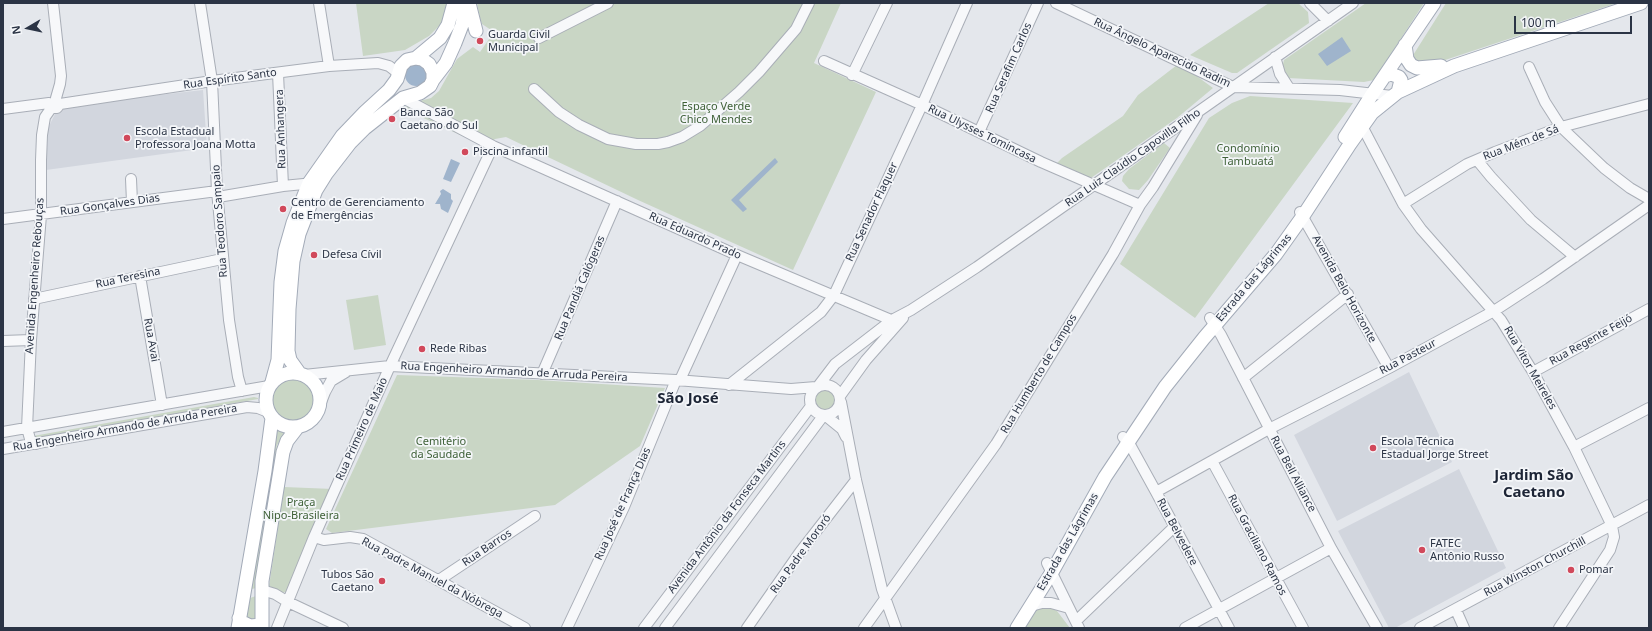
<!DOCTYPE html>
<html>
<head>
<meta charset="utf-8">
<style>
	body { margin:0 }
	#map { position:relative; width:1652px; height:631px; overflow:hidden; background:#e4e7ec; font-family:"Noto Sans",sans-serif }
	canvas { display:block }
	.frame { position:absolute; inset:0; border:4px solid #2b3445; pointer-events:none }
	.north { position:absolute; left:8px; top:8px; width:40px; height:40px; -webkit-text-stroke:3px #f4f6f9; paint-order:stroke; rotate:261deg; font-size:11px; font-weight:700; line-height:16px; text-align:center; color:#2b3445 }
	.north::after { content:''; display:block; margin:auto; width:14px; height:18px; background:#2b3445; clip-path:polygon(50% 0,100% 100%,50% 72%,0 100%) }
	.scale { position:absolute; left:1514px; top:16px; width:118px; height:18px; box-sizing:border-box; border:2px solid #2b3445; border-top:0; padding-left:5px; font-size:12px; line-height:14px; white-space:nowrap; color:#2b3445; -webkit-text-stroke:3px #f4f6f9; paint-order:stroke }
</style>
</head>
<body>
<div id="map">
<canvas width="1652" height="631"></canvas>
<div class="frame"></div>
<div class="north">N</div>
<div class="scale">100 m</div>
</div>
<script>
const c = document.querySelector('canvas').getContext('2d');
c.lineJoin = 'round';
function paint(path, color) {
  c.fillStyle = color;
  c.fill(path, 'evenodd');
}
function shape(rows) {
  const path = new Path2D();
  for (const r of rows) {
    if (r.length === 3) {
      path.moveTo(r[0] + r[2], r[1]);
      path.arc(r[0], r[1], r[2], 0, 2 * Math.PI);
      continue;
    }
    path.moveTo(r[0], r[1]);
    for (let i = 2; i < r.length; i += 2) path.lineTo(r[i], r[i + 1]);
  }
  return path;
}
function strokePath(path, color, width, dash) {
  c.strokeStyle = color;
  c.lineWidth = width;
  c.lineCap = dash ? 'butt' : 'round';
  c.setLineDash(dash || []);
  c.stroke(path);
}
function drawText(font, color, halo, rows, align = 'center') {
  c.font = font + ' "Noto Sans",sans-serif';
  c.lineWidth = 3.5;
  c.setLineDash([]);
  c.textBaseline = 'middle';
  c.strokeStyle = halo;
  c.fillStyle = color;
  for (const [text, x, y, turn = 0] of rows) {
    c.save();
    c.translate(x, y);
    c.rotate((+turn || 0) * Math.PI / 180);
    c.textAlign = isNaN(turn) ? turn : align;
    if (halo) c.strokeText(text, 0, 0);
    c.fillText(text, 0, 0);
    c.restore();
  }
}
paint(shape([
	[203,90,207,148,46,170,48,128,56,112,61,108,70,105],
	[1409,372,1452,462,1337,521,1294,435],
	[1459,469,1506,568,1395,628,1389,628,1338,531]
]), '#d2d6de');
paint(shape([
	[356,3,448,3,446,13,440,25,429,36,405,50,363,56],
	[477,3,841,3,814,63,876,92,793,270,638,200,506,137,495,139,486,147,402,108,412,103,431,98,439,91,457,59,473,47,480,52,494,32,482,24,480,18],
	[1269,3,1298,3,1308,12,1309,23,1237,73,1232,73,1190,55],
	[1366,3,1424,3,1374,80,1364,82,1288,78,1286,76,1282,68,1284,60],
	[1446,3,1617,3,1421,68,1410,60],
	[1177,65,1187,69,1213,88,1177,118,1091,178,1055,165,1062,158,1123,116,1138,95],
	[1250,96,1353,103,1195,318,1120,264,1209,118,1232,103],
	[1164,143,1170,148,1148,180,1139,190,1129,189,1122,181,1123,176,1129,169],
	[378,295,386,345,354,350,346,300],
	[397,375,538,380,665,388,640,446,555,505,332,533,326,529],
	[293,400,22],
	[825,400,12],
	[254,397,258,398,258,399,41,438,36,438,33,436],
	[277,429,285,434,277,445,256,577,257,580,256,588,252,589,250,583,274,430],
	[284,487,333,489,289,591,282,593,269,586],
	[256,596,256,620,250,621,245,618,250,598],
	[1046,606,1057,611,1070,628,1021,628,1033,609]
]), '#c9d6c5');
paint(shape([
	[1342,37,1351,51,1327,66,1318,54],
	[416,75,11],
	[775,158,778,162,739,200,747,209,743,212,731,200],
	[451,159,460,163,451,182,443,179],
	[443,189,451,194,451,199,453,201,448,213,441,209,440,204,435,204,441,194,440,191]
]), '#9fb4cc');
const minor = shape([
	[53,3,61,76,60,84,56,98],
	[200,3,212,81,217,191,229,320,238,377,242,391],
	[319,3,329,66],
	[1056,3,1233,87,1340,90,1392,96],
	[1310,3,1328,21],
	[539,38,608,3],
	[1275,57,1280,74,1289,88],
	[824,61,929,108,1041,162,1140,205],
	[1529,67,1545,102,1561,127,1604,168,1630,188,1649,199],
	[278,73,283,186],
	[852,75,887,3],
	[534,89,559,112,579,125,608,139,636,144,658,144,668,142,682,137,700,126,739,92,759,72,796,29,809,3],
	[403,98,493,146,737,255,896,322],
	[52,107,57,108,60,104,212,81,329,66,378,63,389,66,398,73],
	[3,109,49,103],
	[1362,126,1403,204,1421,229,1501,320,1533,372,1574,447,1612,526,1614,537,1610,550,1559,628],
	[979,132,1038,3],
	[1477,160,1491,177,1531,220,1575,257],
	[131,179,132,202],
	[218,197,283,186,314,183],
	[1403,204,1467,164,1495,152,1561,127,1649,104],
	[1300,212,1389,368],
	[3,219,217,191],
	[140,276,162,405],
	[34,299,222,259],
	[1210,318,1221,335,1331,548,1377,628],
	[3,341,31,340],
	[1533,372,1649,309],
	[542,374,617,201],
	[304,375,390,366,676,380,791,389,816,387],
	[1243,378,1348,294],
	[680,380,737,255],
	[825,400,15],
	[729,385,821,312,834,295,922,105,967,3],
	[819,385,835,364,892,320,911,310,977,267,1353,3],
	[840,396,866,360,903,318],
	[841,402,856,480,882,589,896,628],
	[320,405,325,392,331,381,346,372],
	[826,416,842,429,846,437],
	[3,432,269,386],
	[1123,437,1129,443,1156,492,1229,628],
	[36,444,30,439,27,428,31,340,41,215,41,160,42,135,45,117,52,107],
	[1574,447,1649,408],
	[3,449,247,407,258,408,268,412],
	[1212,461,1303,628],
	[1156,492,1269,429,1389,368,1494,311,1543,279,1649,205],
	[314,537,324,540,350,537,363,539,525,628],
	[1047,563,1079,628],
	[439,580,535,516],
	[262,590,275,594,288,602,343,628],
	[1031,606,1042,603,1051,603,1069,608],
	[1456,610,1464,628],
	[1076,621,1174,527],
	[277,628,314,537,333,494,390,366,493,146],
	[567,628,624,507,676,380],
	[644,628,811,406],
	[665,628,823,416],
	[747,628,800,552,856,480],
	[864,628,996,444,1113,254,1140,205,1153,187,1197,115],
	[1185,628,1331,548],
	[1420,628,1649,505]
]);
const major = shape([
	[469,3,476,31],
	[1405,45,1407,59,1411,65,1417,68,1441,66],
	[416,58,422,59,429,64,433,72,433,80],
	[1385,76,1391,74,1399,77,1401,80,1398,92],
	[1345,137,1373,93,1434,3],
	[293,400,27],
	[300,374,290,360,288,351,289,309,293,261,299,234,316,190,326,174,350,143,365,128,403,98,420,93,430,86,433,80,446,63,455,43,462,25,466,3],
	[272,382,278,360,281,282,285,251,293,223,309,183,342,136,365,112,389,90,397,79,401,66,407,60,416,58,440,38,448,25,454,3],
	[239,618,242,622,250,626,262,625],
	[238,628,265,471,272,418],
	[262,628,262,581,283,452,287,441,297,428],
	[1017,628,1052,572,1105,477,1165,387,1204,338,1276,254,1303,216,1350,144,1372,113,1398,92,1454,66,1641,3]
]);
strokePath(minor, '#a9aeb7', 12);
strokePath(major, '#a3abb8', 15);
strokePath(minor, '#f7f8fa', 10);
strokePath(major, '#fff', 13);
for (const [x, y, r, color] of [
	[480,41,4,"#d1495b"],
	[392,119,4,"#d1495b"],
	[127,138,4,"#d1495b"],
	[465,152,4,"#d1495b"],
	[283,209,4,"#d1495b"],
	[314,255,4,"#d1495b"],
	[422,349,4,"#d1495b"],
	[1373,448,4,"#d1495b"],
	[1422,550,4,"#d1495b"],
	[1571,570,4,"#d1495b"],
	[382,581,4,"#d1495b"]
]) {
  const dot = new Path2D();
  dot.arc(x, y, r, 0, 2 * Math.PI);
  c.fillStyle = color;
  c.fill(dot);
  strokePath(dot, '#f4f6f9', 1.5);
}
drawText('11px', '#2b3445', '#f4f6f9', [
	["Guarda Civil",488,35],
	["Municipal",488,48],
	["Banca São",400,113],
	["Caetano do Sul",400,126],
	["Escola Estadual",135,132],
	["Professora Joana Motta",135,145],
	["Piscina infantil",473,152],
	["Centro de Gerenciamento",291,203],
	["de Emergências",291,216],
	["Defesa Cívil",322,255],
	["Rede Ribas",430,349],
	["Escola Técnica",1381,442],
	["Estadual Jorge Street",1381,455],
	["FATEC",1430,544],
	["Antônio Russo",1430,557],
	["Pomar",1579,570],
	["Tubos São",374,575,"right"],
	["Caetano",374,588,"right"]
], 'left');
drawText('11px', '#2b3445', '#f4f6f9', [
	["Rua Ângelo Aparecido Radim",1162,53,25],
	["Rua Serafim Carlos",1009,68,-66],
	["Rua Espírito Santo",230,79,-8],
	["Rua Anhangera",281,129,-92],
	["Rua Ulysses Tomincasa",982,134,26],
	["Rua Mém de Sá",1521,143,-21],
	["Rua Luiz Claúdio Capovilla Filho",1133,158,-35],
	["Rua Gonçalves Dias",110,205,-8],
	["Rua Senador Flaquer",872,212,-65],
	["Rua Teodoro Sampaio",220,221,-94],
	["Rua Eduardo Prado",695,236,24],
	["Avenida Engenheiro Rebouças",35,276,-86],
	["Rua Teresina",128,278,-12],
	["Estrada das Lágrimas",1254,278,-50],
	["Rua Pandiá Calógeras",580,288,-67],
	["Avenida Belo Horizonte",1344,289,61],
	["Rua Avai",151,340,80],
	["Rua Regente Feijó",1591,340,-29],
	["Rua Pasteur",1408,357,-28],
	["Rua Vitor Meireles",1530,368,60],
	["Rua Engenheiro Armando de Arruda Pereira",514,372,3],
	["Rua Humberto de Campos",1039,374,-59],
	["Rua Engenheiro Armando de Arruda Pereira",125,428,-10],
	["Rua Primeiro de Maio",362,429,-66],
	["Rua Bell Alliance",1293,474,62],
	["Rua José de França Dias",623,504,-66],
	["Avenida Antônio da Fonseca Martins",727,517,-53],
	["Rua Belvedere",1177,532,62],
	["Estrada das Lágrimas",1068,542,-60],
	["Rua Graciliano Ramos",1257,545,62],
	["Rua Barros",487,548,-34],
	["Rua Padre Mororó",801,554,-54],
	["Rua Winston Churchill",1535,567,-28],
	["Rua Padre Manuel da Nóbrega",432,578,28]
]);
drawText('11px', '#3f6138', '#f4f6f9', [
	["Espaço Verde",716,107],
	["Chico Mendes",716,120],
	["Condomínio",1248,149],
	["Tambuatá",1248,162],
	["Cemitério",441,442],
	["da Saudade",441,455],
	["Praça",301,503],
	["Nipo-Brasileira",301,516]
]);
drawText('bold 15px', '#1d2536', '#f4f6f9', [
	["São José",688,399],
	["Jardim São",1534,476],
	["Caetano",1534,493]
]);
</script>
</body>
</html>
